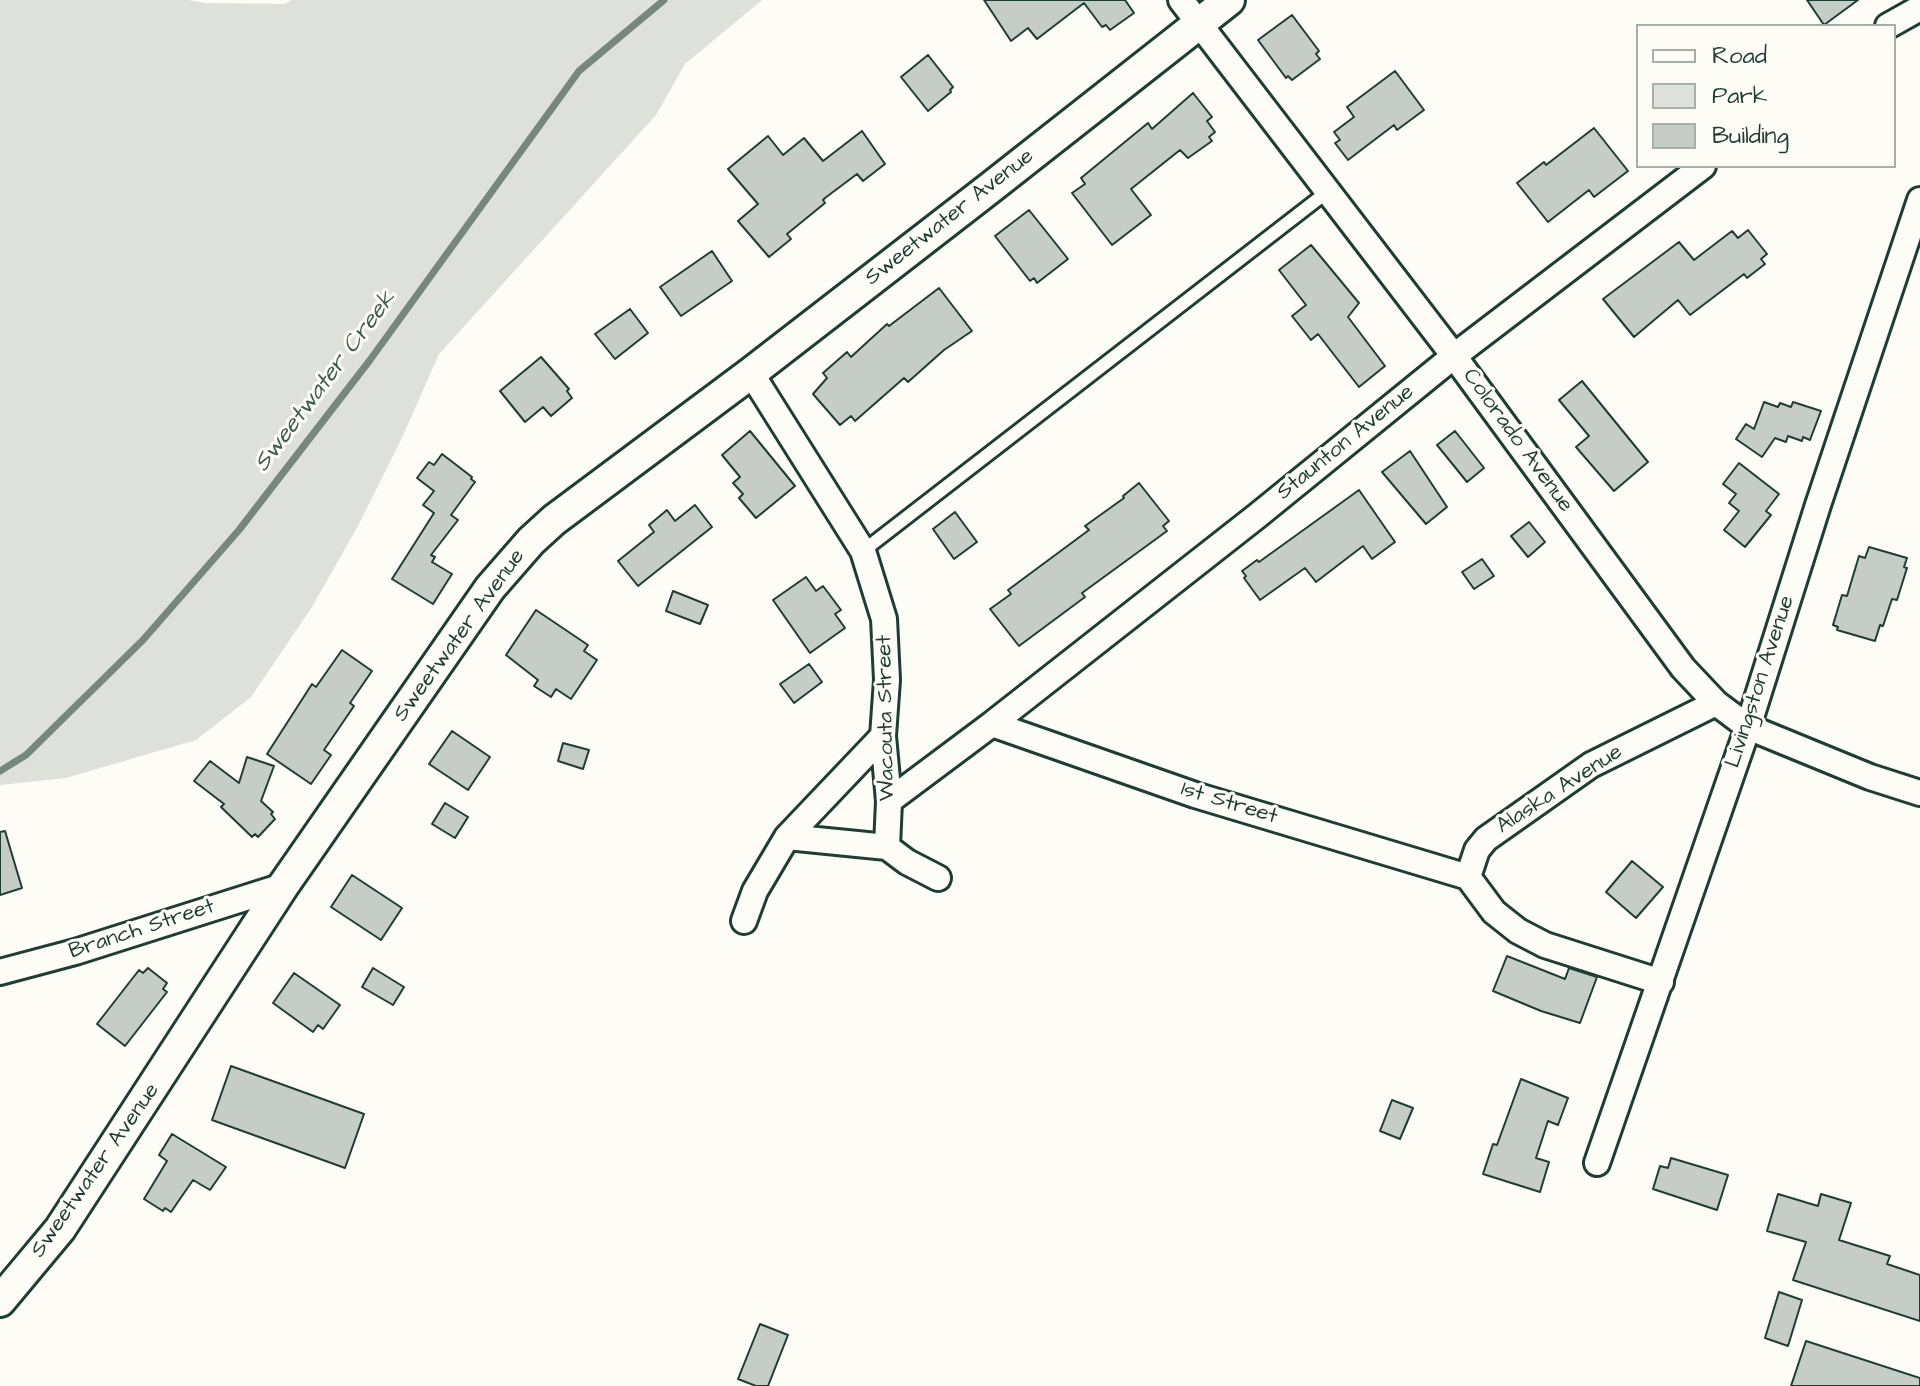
<!DOCTYPE html>
<html>
<head>
<meta charset="utf-8">
<style>
	body { margin:0 }
	#map { position:relative; width:1920px; height:1386px; overflow:hidden; background:#fdfcf7; font-family:"Architects Daughter",sans-serif }
	canvas { display:block }
	.legend { position:absolute; left:1636px; top:24px; width:260px; height:144px; box-sizing:border-box; background:#fdfcf7; border:2px solid #a4b0a9; margin:0; padding:10px 14px; list-style:none; font-size:24px; color:#1f3d34 }
	.legend li { display:flex; align-items:center; gap:16px; height:40px }
	.legend b { width:40px; border:2px solid #a4b0a9 }
</style>
</head>
<body>
<div id="map">
<canvas width="1920" height="1386"></canvas>
<ul class="legend">
<li><b style="height:10px;background:#fdfcf7"></b>Road</li>
<li><b style="height:22px;background:#dde0db"></b>Park</li>
<li><b style="height:22px;background:#c6cdc7"></b>Building</li>
</ul>
</div>
<script>
const c = document.querySelector('canvas').getContext('2d');
c.lineJoin = 'round';
function paint(path, color) {
  c.fillStyle = color;
  c.fill(path, 'evenodd');
}
function shape(rows) {
  const path = new Path2D();
  for (const r of rows) {
    path.moveTo(r[0], r[1]);
    for (let i = 2; i < r.length; i += 2) path.lineTo(r[i], r[i + 1]);
  }
  return path;
}
function strokePath(path, color, width, dash) {
  c.strokeStyle = color;
  c.lineWidth = width;
  c.lineCap = dash ? 'butt' : 'round';
  c.setLineDash(dash || []);
  c.stroke(path);
}
function drawText(font, color, halo, rows, align = 'center') {
  c.font = font + ' "Architects Daughter",sans-serif';
  c.lineWidth = 6;
  c.setLineDash([]);
  c.textBaseline = 'middle';
  c.strokeStyle = halo;
  c.fillStyle = color;
  for (const [text, x, y, turn = 0] of rows) {
    c.save();
    c.translate(x, y);
    c.rotate((+turn || 0) * Math.PI / 180);
    c.textAlign = isNaN(turn) ? turn : align;
    if (halo) c.strokeText(text, 0, 0);
    c.fillText(text, 0, 0);
    c.restore();
  }
}
paint(shape([
	[0,0,188,0,205,3,285,4,291,0,762,0,685,64,656,115,439,354,401,440,359,524,312,607,251,697,196,740,66,778,0,785]
]), '#dde0db');
strokePath(shape([
	[0,771,26,755,143,640,239,530,370,360,579,71,664,0]
]), '#75877f', 7);
const building = shape([
	[984,0,1125,0,1134,13,1110,30,1106,25,1102,27,1084,3,1037,39,1028,28,1011,41,984,0],
	[1807,0,1858,0,1824,25,1807,0],
	[1292,15,1319,51,1316,54,1320,59,1292,80,1288,76,1286,78,1258,40,1292,15],
	[928,55,953,87,950,90,951,92,928,111,901,77,928,55],
	[1395,71,1424,110,1397,130,1394,125,1348,160,1335,143,1340,140,1334,132,1354,117,1347,107,1395,71],
	[1193,93,1212,117,1207,121,1215,132,1209,137,1212,141,1188,158,1180,150,1131,189,1151,215,1112,245,1072,193,1085,184,1081,178,1148,123,1152,129,1193,93],
	[1594,128,1628,171,1594,197,1589,190,1548,222,1517,183,1544,162,1546,165,1594,128],
	[862,131,885,164,863,181,857,174,825,198,823,200,825,203,787,234,791,239,769,257,738,221,758,204,728,169,768,136,783,155,804,138,823,161,862,131],
	[1029,210,1068,259,1037,283,1034,278,1030,281,995,236,1029,210],
	[1748,230,1767,254,1761,259,1765,264,1747,278,1744,274,1690,315,1678,300,1634,337,1603,299,1679,242,1694,260,1732,231,1738,238,1748,230],
	[1311,245,1359,303,1348,317,1385,366,1359,387,1318,334,1311,340,1292,316,1306,305,1279,270,1311,245],
	[712,251,732,281,681,316,660,287,712,251],
	[939,288,972,331,944,350,908,382,904,378,855,421,851,416,840,425,813,394,827,378,823,373,847,352,851,357,887,324,889,326,939,288],
	[630,309,648,333,615,359,595,334,630,309],
	[541,357,569,389,567,391,572,398,551,416,543,407,525,422,500,391,541,357],
	[1582,381,1648,462,1614,491,1576,447,1589,436,1559,400,1582,381],
	[1764,402,1778,407,1780,403,1791,407,1793,402,1821,411,1810,440,1803,437,1802,441,1788,436,1786,442,1775,438,1762,457,1736,439,1746,424,1754,429,1764,402],
	[750,431,795,486,756,518,739,498,743,494,733,483,740,477,722,455,750,431],
	[1455,431,1484,468,1467,482,1437,445,1455,431],
	[1410,451,1447,507,1426,524,1382,472,1410,451],
	[442,454,472,477,471,479,475,482,451,515,458,520,431,555,435,557,432,562,452,574,433,604,392,579,434,513,423,505,434,491,417,478,429,462,434,465,442,454],
	[1739,463,1779,494,1766,511,1771,515,1745,547,1724,530,1739,511,1729,503,1736,494,1723,484,1739,463],
	[1139,483,1169,521,1163,526,1167,531,1082,593,1085,597,1019,646,990,609,1011,594,1008,590,1089,530,1085,526,1124,498,1123,496,1139,483],
	[1359,490,1395,542,1372,559,1363,546,1316,582,1305,568,1260,600,1244,578,1246,576,1242,571,1257,560,1259,562,1359,490],
	[695,505,712,527,638,586,618,561,654,532,649,525,667,510,675,521,695,505],
	[955,512,977,542,954,559,933,529,955,512],
	[1529,522,1545,542,1528,557,1511,536,1529,522],
	[1869,547,1907,558,1904,567,1907,568,1897,600,1892,599,1883,626,1880,625,1875,641,1837,630,1838,627,1833,625,1842,595,1847,596,1859,556,1865,558,1869,547],
	[1482,559,1494,576,1474,589,1462,572,1482,559],
	[806,577,816,591,823,586,841,610,835,614,845,628,810,653,773,600,806,577],
	[673,591,708,605,700,624,666,611,673,591],
	[536,610,588,645,584,651,597,660,571,699,556,689,551,697,534,686,538,680,506,655,536,610],
	[342,650,372,671,350,703,354,706,324,750,331,755,311,784,267,754,312,684,316,687,342,650],
	[809,664,822,682,794,703,780,684,809,664],
	[452,731,490,757,468,790,429,764,452,731],
	[563,743,589,750,583,769,558,761,563,743],
	[247,757,274,766,261,801,273,812,271,814,275,819,258,837,255,834,252,837,221,807,224,804,194,781,210,761,239,783,247,757],
	[445,803,468,817,455,838,432,824,445,803],
	[5,831,22,888,0,895,0,832,5,831],
	[1632,861,1663,887,1636,918,1606,892,1632,861],
	[352,875,402,908,381,940,331,907,352,875],
	[1507,956,1565,979,1569,968,1597,977,1580,1023,1541,1011,1493,991,1507,956],
	[148,968,167,983,163,989,167,992,125,1046,97,1024,139,970,143,973,148,968],
	[373,968,404,987,393,1005,362,987,373,968],
	[294,973,340,1005,323,1029,318,1025,313,1032,273,1003,294,973],
	[231,1066,364,1114,345,1168,212,1120,231,1066],
	[1521,1079,1568,1098,1558,1125,1548,1121,1536,1158,1549,1162,1540,1192,1483,1174,1493,1144,1497,1145,1521,1079],
	[1392,1100,1413,1108,1400,1139,1380,1131,1392,1100],
	[172,1134,226,1167,210,1190,193,1180,171,1212,165,1208,163,1211,144,1199,167,1161,159,1155,172,1134],
	[1671,1158,1728,1175,1717,1210,1653,1189,1660,1166,1668,1168,1671,1158],
	[1778,1194,1818,1206,1821,1194,1851,1203,1839,1240,1890,1256,1887,1264,1920,1275,1920,1321,1793,1280,1806,1242,1767,1231,1778,1194],
	[1779,1292,1802,1300,1788,1346,1765,1338,1779,1292],
	[760,1324,788,1335,768,1386,756,1386,738,1379,760,1324],
	[1806,1341,1920,1378,1920,1386,1791,1386,1806,1341]
]);
paint(building, '#c6cdc7');
strokePath(building, '#1f3d34', 2);
const service = shape([
	[863,551,1327,192]
]);
const minor = shape([
	[1181,0,1454,356,1683,668,1716,703,1748,727,1870,777,1920,793],
	[1888,26,1920,8],
	[751,373,863,551,884,619,887,680,883,736,889,801,887,847,907,862,938,878],
	[992,724,1195,795,1468,877],
	[889,801,992,724,1257,516,1454,356,1703,166],
	[787,837,887,847],
	[1468,877,1477,850,1486,839,1591,765,1716,703],
	[1468,877,1494,912,1518,931,1545,945,1661,982],
	[744,921,755,891,787,837,883,736],
	[0,972,75,952,283,886],
	[1597,1163,1748,727,1818,505,1920,200]
]);
const tertiary = shape([
	[0,1301,60,1229,283,886,490,588,531,541,554,520,751,373,990,188,1229,0]
]);
strokePath(service, '#1f3d34', 18);
strokePath(minor, '#1f3d34', 30);
strokePath(tertiary, '#1f3d34', 36);
strokePath(service, '#fdfcf7', 12);
strokePath(minor, '#fdfcf7', 24);
strokePath(tertiary, '#fdfcf7', 30);
drawText('22px', '#1f3d34', '#fdfcf7', [
	["Sweetwater Avenue",950,218,-38],
	["Colorado Avenue",1517,441,54],
	["Staunton Avenue",1346,443,-39],
	["Sweetwater Avenue",460,636,-54],
	["Livingston Avenue",1761,682,-72],
	["Wacouta Street",887,718,-91],
	["Alaska Avenue",1560,790,-33],
	["1st Street",1229,804,17],
	["Branch Street",142,930,-18],
	["Sweetwater Avenue",96,1171,-55]
]);
drawText('italic 24px', '#435c53', '#fdfcf7', [
	["Sweetwater Creek",326,382,-53]
]);
</script>
</body>
</html>
